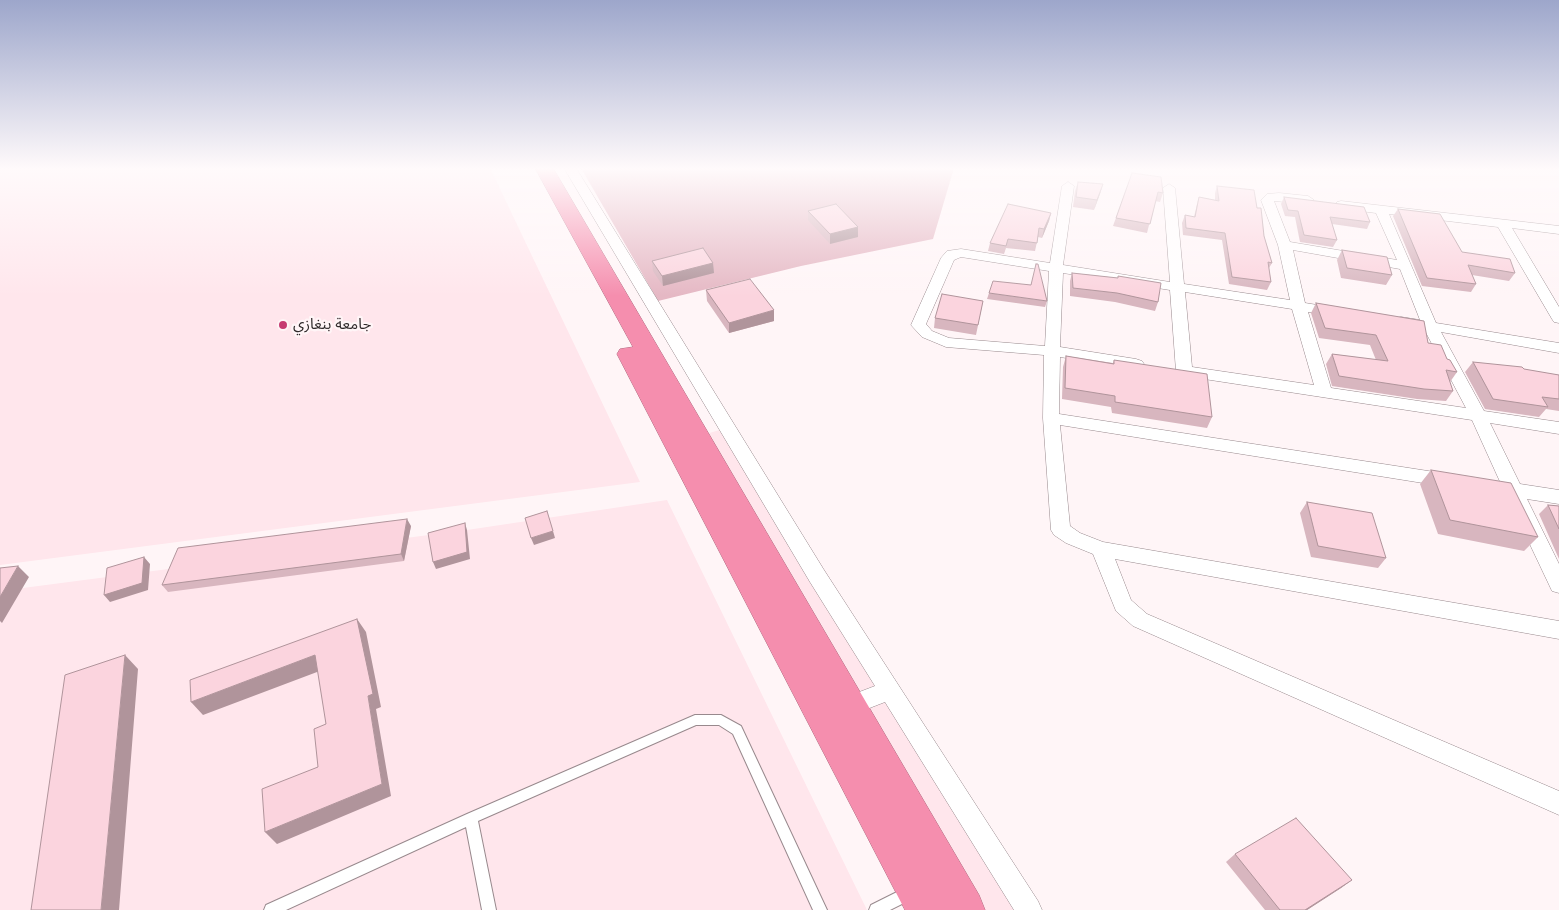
<!DOCTYPE html>
<html>
<head>
<meta charset="utf-8">
<style>
	body { margin:0 }
	canvas { display:block; background:#fff5f7 }
</style>
</head>
<body>
<canvas width="1559" height="910"></canvas>
<script>
const c = document.querySelector('canvas').getContext('2d');
c.lineJoin = 'round';
function paint(path, color) {
  c.fillStyle = color;
  c.fill(path, 'evenodd');
}
function shape(rows) {
  const path = new Path2D();
  for (const r of rows) {
    path.moveTo(r[0], r[1]);
    for (let i = 2; i < r.length; i += 2) path.lineTo(r[i], r[i + 1]);
  }
  return path;
}
function strokePath(path, color, width, dash) {
  c.strokeStyle = color;
  c.lineWidth = width;
  c.lineCap = dash ? 'butt' : 'round';
  c.setLineDash(dash || []);
  c.stroke(path);
}
function drawText(font, color, halo, rows, align = 'center') {
  c.font = font + ' "Fira Sans","Noto Sans Arabic",sans-serif';
  c.lineWidth = 4.5;
  c.setLineDash([]);
  c.textBaseline = 'middle';
  c.strokeStyle = halo;
  c.fillStyle = color;
  for (const [text, x, y, turn = 0] of rows) {
    c.save();
    c.translate(x, y);
    c.rotate((+turn || 0) * Math.PI / 180);
    c.textAlign = isNaN(turn) ? turn : align;
    if (halo) c.strokeText(text, 0, 0);
    c.fillText(text, 0, 0);
    c.restore();
  }
}
paint(shape([
	[0,168,490,168,640,482,0,565],
	[733,426,1041,910,976,910,706,434],
	[667,500,867,910,0,910,0,591,467,530]
]), '#ffe6ec');
paint(shape([
	[581,168,954,168,933,239,801,266,658,301]
]), '#e5b8c4');
const lane = shape([
	[695,715,721,715,741,726,827,910,813,910,733,734,719,725,696,725,478,821,496,910,482,910,466,827,286,910,264,910,266,905,467,814,695,715],
	[909,886,914,888,916,893,914,898,890,910,869,910,871,905,909,886]
]);
const street = shape([
	[564,168,576,168,824,570,1038,901,1042,910,1014,910,885,702,849,716,841,713,838,706,841,699,875,686,810,582,564,168],
	[1068,182,1074,186,1063,265,1170,282,1163,188,1169,184,1175,188,1184,284,1290,300,1278,245,1261,200,1267,194,1279,193,1308,196,1314,200,1308,204,1274,201,1290,242,1397,260,1376,213,1337,208,1335,205,1337,202,1341,201,1559,226,1559,234,1512,228,1559,307,1559,323,1554,322,1552,319,1498,227,1389,214,1436,323,1559,343,1559,353,1441,332,1484,411,1559,422,1559,434,1490,423,1520,484,1559,490,1559,504,1527,499,1559,564,1559,593,1552,591,1507,496,1500,494,1497,489,1501,484,1472,420,1178,375,1176,371,1170,290,1063,273,1060,347,1136,359,1142,361,1144,364,1142,367,1136,369,1060,357,1059,414,1454,475,1457,480,1454,485,1448,487,1060,425,1070,526,1080,533,1103,542,1559,621,1559,639,1115,559,1131,600,1147,614,1559,791,1559,815,1133,626,1116,611,1093,554,1066,543,1054,535,1051,530,1043,418,1044,355,946,347,922,337,911,325,941,258,947,251,961,249,1050,263,1062,186,1068,182],
	[1293,250,1400,269,1420,320,1401,317,1396,318,1394,321,1396,324,1424,329,1466,408,1331,388,1308,312,1336,316,1341,315,1343,312,1341,309,1336,308,1305,303,1293,250],
	[961,257,1049,271,1045,346,949,338,932,331,926,324,954,260,961,257],
	[1185,292,1292,309,1314,385,1192,367,1185,292]
]);
const highway = shape([
	[535,168,553,168,979,895,985,910,905,910,617,354,620,349,633,347,535,168]
]);
strokePath(lane, '#98898d', 2);
strokePath(street, '#98898d', 1);
strokePath(highway, '#b06b80', 1);
paint(lane, '#fff');
paint(street, '#fff');
paint(highway, '#f58eae');
paint(shape([
	[1132,173,1163,193,1160,202,1155,201,1147,233,1113,226],
	[1078,182,1103,184,1094,210,1073,207,1075,191],
	[1217,186,1257,208,1264,236,1272,263,1269,268,1271,282,1267,290,1229,284,1222,240,1183,235,1182,223,1185,215,1194,217,1197,204,1199,197,1215,200,1215,193],
	[1284,197,1370,222,1367,229,1332,224,1337,240,1333,247,1300,242,1295,217,1285,216,1281,204],
	[1398,209,1462,252,1515,273,1509,281,1472,275,1476,284,1471,292,1422,286,1393,216],
	[808,211,858,227,858,237,830,244,808,220],
	[1051,213,1049,221,1042,238,1038,237,1035,251,1006,248,1004,254,988,251,990,243],
	[1342,250,1392,275,1386,285,1341,278,1337,260],
	[652,261,713,263,714,273,663,286,653,271],
	[1072,273,1118,278,1118,276,1158,302,1155,311,1115,302,1070,296,1070,281],
	[706,290,774,321,729,333,707,301],
	[989,293,1047,301,1045,307,987,299],
	[983,301,976,335,934,328,935,318],
	[1316,303,1428,343,1447,359,1457,372,1450,382,1453,391,1446,401,1417,399,1332,386,1326,364,1332,354,1376,360,1370,345,1319,338,1311,313],
	[1066,356,1113,363,1114,360,1212,417,1207,428,1112,413,1111,407,1062,399,1063,367],
	[1473,362,1559,375,1559,411,1546,409,1539,417,1485,409,1465,372],
	[1431,470,1538,537,1524,551,1438,534,1420,484],
	[1307,502,1386,558,1378,568,1311,557,1300,513],
	[1548,505,1559,506,1559,559,1539,514],
	[411,526,404,561,168,592,162,585],
	[1235,854,1352,880,1341,888,1307,910,1265,910,1226,862]
]), '#d8b6bf');
paint(shape([
	[1103,184,1100,194,1094,210,1097,200],
	[1051,213,1049,221,1042,238,1044,229],
	[858,227,858,237,830,244,830,234],
	[713,263,714,273,663,286,662,276],
	[774,310,774,321,729,333,729,323],
	[407,519,411,526,404,561,401,554],
	[465,523,467,530,470,559,436,569,433,562],
	[553,531,555,538,534,545,531,538],
	[144,557,150,564,148,590,110,602,104,595],
	[18,566,29,577,2,623,0,621,0,597],
	[357,619,366,632,381,707,376,709,391,796,277,844,265,832,382,784,368,696],
	[125,655,138,669,119,910,101,910],
	[315,655,325,669,203,715,191,702],
	[1352,880,1341,888,1307,910,1305,910]
]), '#b0949b');
const building = shape([
	[1132,173,1161,177,1163,193,1158,192,1150,224,1116,218,1132,173],
	[1078,182,1103,184,1097,200,1076,197,1078,182],
	[1217,186,1254,190,1257,208,1261,208,1264,236,1272,263,1268,262,1271,282,1232,277,1225,233,1186,228,1185,215,1195,217,1199,197,1219,201,1217,186],
	[1284,197,1364,207,1370,222,1330,217,1337,240,1304,235,1298,211,1288,210,1284,197],
	[836,204,858,227,830,234,808,211,836,204],
	[1008,204,1051,213,1044,229,1039,228,1037,243,1008,239,1006,246,990,243,1008,204],
	[1398,209,1440,214,1462,252,1510,259,1515,273,1468,265,1476,284,1427,278,1398,209],
	[703,248,713,263,662,276,652,261,703,248],
	[1342,250,1387,257,1392,275,1347,268,1342,250],
	[1036,264,1038,264,1047,301,989,293,993,281,1031,285,1036,264],
	[1072,273,1118,278,1118,276,1161,283,1158,302,1117,293,1073,288,1072,273],
	[750,279,774,310,729,323,706,290,750,279],
	[942,294,983,301,978,325,935,318,942,294],
	[1316,303,1424,321,1428,343,1441,345,1447,359,1450,360,1457,372,1446,370,1453,391,1424,389,1339,376,1332,354,1388,361,1376,335,1325,328,1316,303],
	[1066,356,1114,364,1114,360,1207,374,1212,417,1115,402,1115,396,1065,388,1066,356],
	[1473,362,1522,367,1524,369,1559,375,1559,399,1542,397,1548,407,1493,399,1473,362],
	[1431,470,1511,483,1538,537,1450,520,1431,470],
	[1307,502,1372,513,1386,558,1318,546,1307,502],
	[1548,505,1559,506,1559,529,1548,505],
	[547,511,553,531,531,538,525,518,547,511],
	[407,519,401,554,162,585,178,548,407,519],
	[465,523,467,552,433,562,428,533,465,523],
	[144,557,142,583,104,595,107,568,144,557],
	[18,566,0,597,0,568,18,566],
	[357,619,373,694,368,696,382,784,265,832,262,789,318,767,314,729,326,724,315,655,191,702,190,680,357,619],
	[125,655,101,910,31,910,65,675,125,655],
	[1296,818,1352,880,1305,910,1280,910,1235,854,1296,818]
]);
paint(building, '#fbd4de');
strokePath(building, '#b0949b', 1);
const sky = c.createLinearGradient(0, 0, 0, 296);
sky.addColorStop(0, '#9da6cb');
sky.addColorStop(0.57, '#fffafb');
sky.addColorStop(1, '#fffafb00');
c.fillStyle = sky;
c.fillRect(0, 0, 1559, 296);
for (const [x, y, r, color] of [
	[283,325,5,"#c63b71"]
]) {
  const dot = new Path2D();
  dot.arc(x, y, r, 0, 2 * Math.PI);
  c.fillStyle = color;
  c.fill(dot);
  strokePath(dot, '#fff5f7', 2);
}
drawText('15px', '#302a2b', '#fff5f7', [
	["جامعة بنغازي",293,325]
], 'left');
</script>
</body>
</html>
